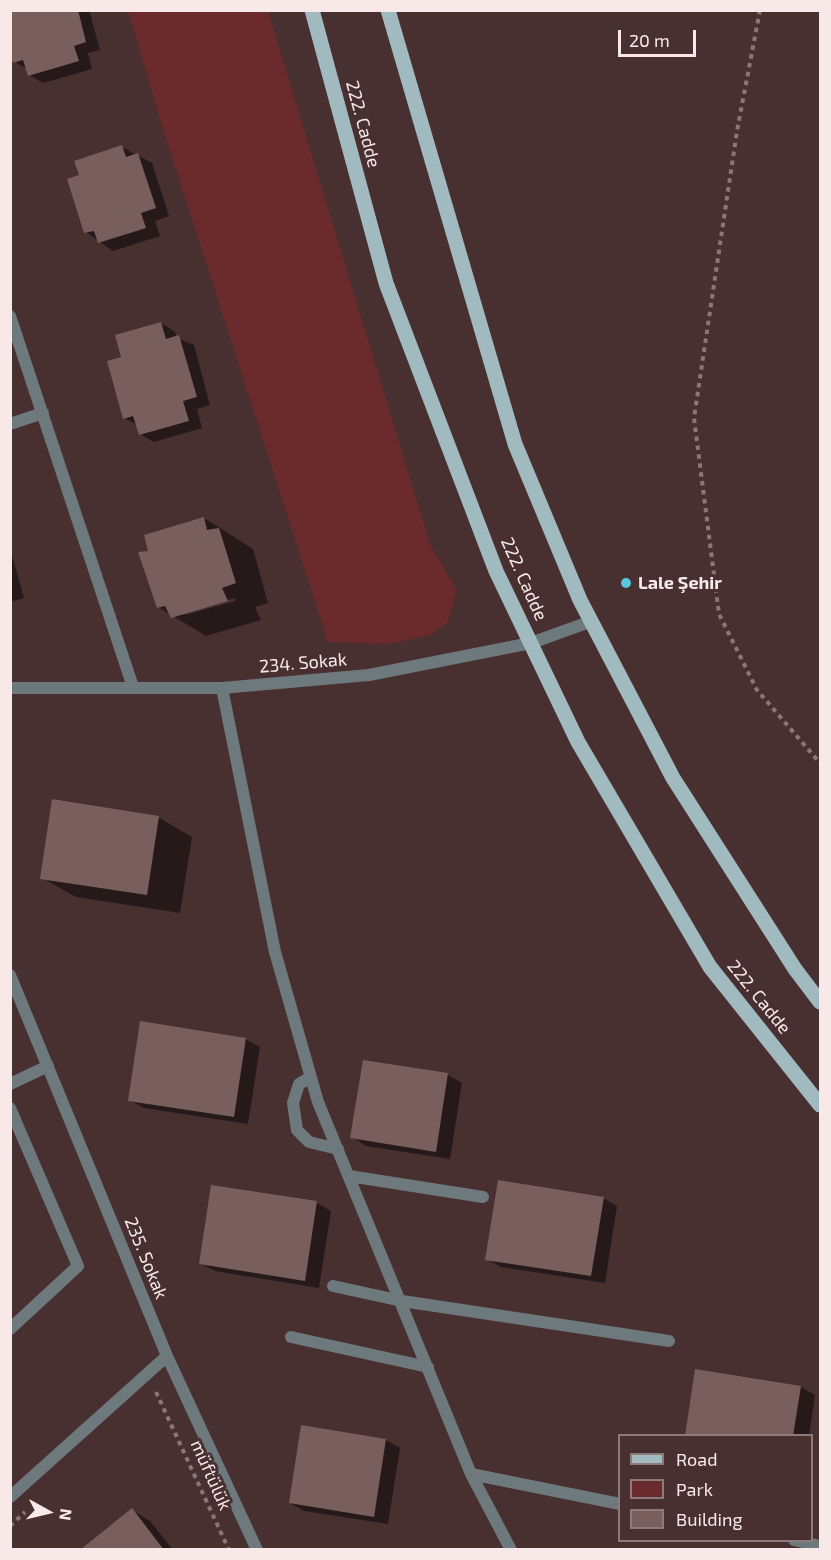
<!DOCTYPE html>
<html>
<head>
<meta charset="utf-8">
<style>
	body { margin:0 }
	#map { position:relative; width:831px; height:1560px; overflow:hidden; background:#483030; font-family:"Exo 2",sans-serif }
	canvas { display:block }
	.frame { position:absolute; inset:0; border:12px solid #f8e9e8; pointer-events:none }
	.legend { position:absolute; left:618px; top:1434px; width:195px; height:108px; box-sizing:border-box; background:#483030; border:2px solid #8e7a7a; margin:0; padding:8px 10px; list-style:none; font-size:18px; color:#f8e9e8 }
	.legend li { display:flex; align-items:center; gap:12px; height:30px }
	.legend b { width:30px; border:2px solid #8e7a7a }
	.north { position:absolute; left:18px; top:1482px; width:60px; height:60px; -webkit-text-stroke:4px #483030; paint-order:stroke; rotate:98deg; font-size:16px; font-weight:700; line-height:24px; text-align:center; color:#f8e9e8 }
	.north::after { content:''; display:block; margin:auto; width:21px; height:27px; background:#f8e9e8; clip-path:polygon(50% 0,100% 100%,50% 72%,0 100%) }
	.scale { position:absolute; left:618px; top:30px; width:78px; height:27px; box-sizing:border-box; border:3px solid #f8e9e8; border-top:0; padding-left:8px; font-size:18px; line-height:21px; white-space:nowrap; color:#f8e9e8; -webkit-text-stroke:4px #483030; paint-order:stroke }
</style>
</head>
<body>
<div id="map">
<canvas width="831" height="1560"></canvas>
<div class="frame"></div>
<ul class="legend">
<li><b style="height:8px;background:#a1bac0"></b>Road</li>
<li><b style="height:16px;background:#6b2b2d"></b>Park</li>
<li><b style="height:16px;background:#785e5d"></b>Building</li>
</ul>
<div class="north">N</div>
<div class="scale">20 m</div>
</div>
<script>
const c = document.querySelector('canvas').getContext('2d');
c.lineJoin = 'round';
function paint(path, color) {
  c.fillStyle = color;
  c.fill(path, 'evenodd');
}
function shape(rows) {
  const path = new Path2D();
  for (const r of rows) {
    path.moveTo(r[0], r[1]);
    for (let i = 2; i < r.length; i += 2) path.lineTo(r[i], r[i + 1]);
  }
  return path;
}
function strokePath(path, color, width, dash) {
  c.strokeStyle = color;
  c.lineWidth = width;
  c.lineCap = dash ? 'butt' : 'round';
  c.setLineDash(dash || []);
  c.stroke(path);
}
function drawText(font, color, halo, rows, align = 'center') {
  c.font = font + ' "Exo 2",sans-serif';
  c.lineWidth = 6;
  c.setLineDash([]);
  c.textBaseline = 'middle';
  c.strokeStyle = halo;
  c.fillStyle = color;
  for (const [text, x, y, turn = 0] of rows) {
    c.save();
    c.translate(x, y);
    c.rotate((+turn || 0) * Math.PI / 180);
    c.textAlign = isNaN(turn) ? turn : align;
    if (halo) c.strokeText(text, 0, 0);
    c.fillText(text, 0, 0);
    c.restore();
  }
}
paint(shape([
	[128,11,268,11,431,547,457,590,448,622,430,635,390,644,328,642,163,129]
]), '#6b2b2d');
paint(shape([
	[10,10,89,10,100,50,88,53,92,69,43,83,29,75,27,69,15,62],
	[122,147,152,163,169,216,155,221,160,236,113,251,86,232,80,176],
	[161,323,175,332,177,338,194,345,210,405,197,409,202,428,154,442,140,434,138,425,124,418,122,358],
	[204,518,253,549,268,603,255,607,261,620,206,636,158,607,150,552],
	[235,598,235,601,185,615,185,612],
	[10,548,24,598,10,602],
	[158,817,192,837,180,913,76,897,42,878],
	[245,1039,260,1047,248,1124,144,1108,129,1100],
	[365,1062,448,1075,462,1083,450,1159,366,1146,352,1137],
	[212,1187,317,1203,331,1211,319,1288,215,1271,200,1263],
	[603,1198,617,1206,605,1283,501,1267,487,1259],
	[801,1387,815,1395,809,1436,686,1436],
	[386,1440,400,1448,388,1524,304,1511,290,1503],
	[132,1510,150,1521,173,1550,83,1550]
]), '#0007');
paint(shape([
	[10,10,78,10,86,42,74,46,79,61,28,76,23,60,13,63,10,52],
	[122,145,126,157,138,153,156,208,141,213,146,228,98,243,94,231,84,233,67,179,79,175,74,161],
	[161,322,166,339,179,335,197,397,183,401,189,421,139,435,133,416,123,419,107,361,121,357,115,335],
	[204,517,207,530,219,528,236,583,222,588,228,601,171,618,165,606,157,608,138,552,148,551,144,535],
	[52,799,159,816,147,895,40,879],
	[140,1021,246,1038,234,1117,128,1101],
	[363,1060,448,1073,436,1152,350,1138],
	[498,1180,604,1197,591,1276,485,1260],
	[211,1185,317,1201,305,1281,199,1264],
	[695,1369,801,1386,793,1436,685,1436],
	[301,1425,386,1439,374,1517,289,1503],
	[132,1508,164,1550,80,1550]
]), '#785e5d');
strokePath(shape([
	[760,10,737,131,694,418,719,614,757,690,820,763],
	[156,1392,229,1550],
	[10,1526,25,1512]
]), '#8c7777', 4, [4.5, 4.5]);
strokePath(shape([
	[222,688,275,952,318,1102,471,1474,511,1550],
	[311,1077,299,1084,293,1103,297,1130,309,1142,338,1149],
	[10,1084,48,1066],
	[10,1108,78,1266,10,1329],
	[349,1176,483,1197],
	[333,1286,402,1301,669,1341],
	[291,1337,428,1367],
	[471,1474,620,1504],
	[794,1540,820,1546]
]), '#6d797c', 12);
strokePath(shape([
	[10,316,133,687],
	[10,424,43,413],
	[10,975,167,1356,257,1550],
	[10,1497,167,1356]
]), '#6d797c', 12);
strokePath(shape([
	[10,688,222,688,369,675,531,643,592,621]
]), '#6d797c', 12);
strokePath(shape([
	[312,10,386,283,496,571,578,742,710,967,820,1105],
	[388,10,515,444,580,600,673,778,795,969,820,1002]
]), '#a1bac0', 15);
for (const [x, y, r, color] of [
	[626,583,6,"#56c9e1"]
]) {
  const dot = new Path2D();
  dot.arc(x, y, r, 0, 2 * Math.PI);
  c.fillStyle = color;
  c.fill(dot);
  strokePath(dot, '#483030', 2);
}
drawText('18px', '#f8e9e8', '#483030', [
	["222. Cadde",363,124,75],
	["222. Cadde",524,579,66],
	["234. Sokak",303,663,-5],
	["222. Cadde",759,997,51],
	["235. Sokak",146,1258,68],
	["müftülük",211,1475,66]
]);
drawText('bold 18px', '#f8e9e8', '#483030', [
	["Lale Şehir",638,583]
], 'left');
</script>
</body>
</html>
